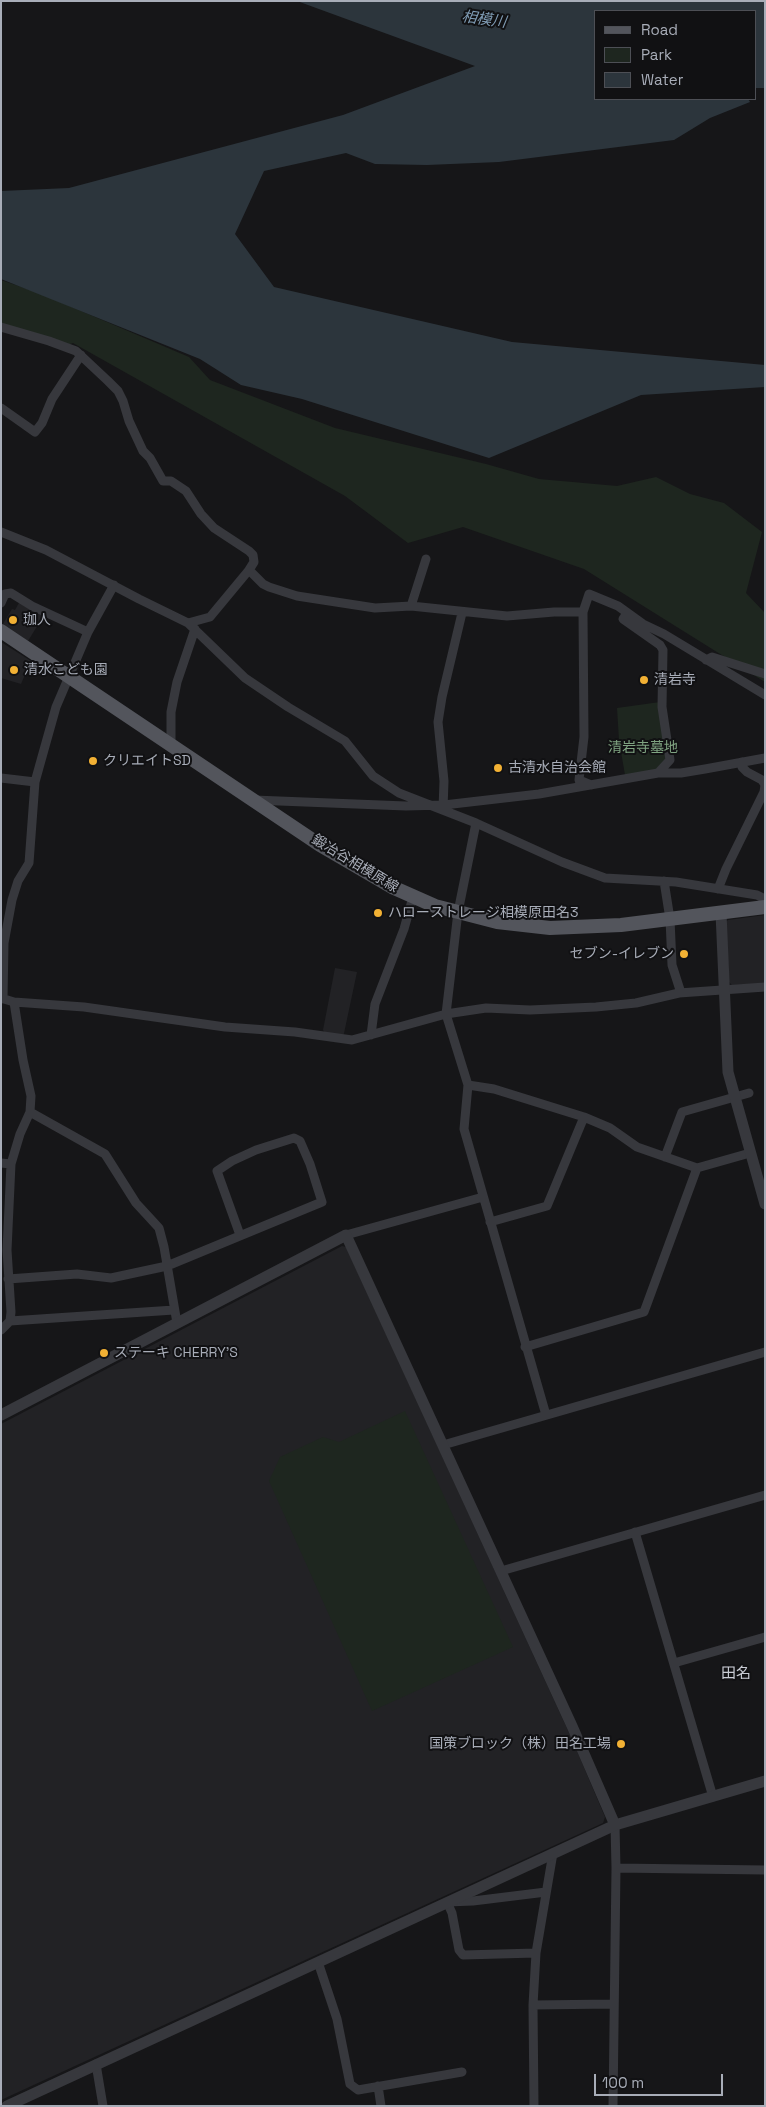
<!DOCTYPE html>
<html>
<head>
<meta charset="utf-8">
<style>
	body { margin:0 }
	#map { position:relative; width:766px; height:2107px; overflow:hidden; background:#161618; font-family:"Space Grotesk",sans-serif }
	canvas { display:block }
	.frame { position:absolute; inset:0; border:2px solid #a8adb8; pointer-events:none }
	.legend { position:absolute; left:594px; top:10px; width:162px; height:90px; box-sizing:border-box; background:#111113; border:1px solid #4d4f55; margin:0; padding:6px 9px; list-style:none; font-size:15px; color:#a8adb8 }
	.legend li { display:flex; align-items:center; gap:10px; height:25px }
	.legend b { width:25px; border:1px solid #4d4f55 }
	.scale { position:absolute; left:594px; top:2074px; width:129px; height:22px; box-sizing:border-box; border:2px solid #a8adb8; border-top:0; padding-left:6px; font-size:15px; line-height:18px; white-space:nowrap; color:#a8adb8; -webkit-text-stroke:4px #111113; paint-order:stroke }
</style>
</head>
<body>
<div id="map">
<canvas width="766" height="2107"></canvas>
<div class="frame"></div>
<ul class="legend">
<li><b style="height:6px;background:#53555c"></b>Road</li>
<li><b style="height:14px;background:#1e261f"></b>Park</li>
<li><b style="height:14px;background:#2c353c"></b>Water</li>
</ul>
<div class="scale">100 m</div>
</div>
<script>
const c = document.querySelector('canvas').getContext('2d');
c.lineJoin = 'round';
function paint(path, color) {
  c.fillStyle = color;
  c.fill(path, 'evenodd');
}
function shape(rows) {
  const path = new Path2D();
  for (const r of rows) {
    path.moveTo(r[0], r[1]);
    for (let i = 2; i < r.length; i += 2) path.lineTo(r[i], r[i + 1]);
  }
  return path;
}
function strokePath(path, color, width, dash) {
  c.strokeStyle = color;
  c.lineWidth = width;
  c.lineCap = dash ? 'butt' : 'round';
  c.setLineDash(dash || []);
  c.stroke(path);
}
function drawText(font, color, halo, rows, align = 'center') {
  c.font = font + ' "Space Grotesk","Noto Sans JP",sans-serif';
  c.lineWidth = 4;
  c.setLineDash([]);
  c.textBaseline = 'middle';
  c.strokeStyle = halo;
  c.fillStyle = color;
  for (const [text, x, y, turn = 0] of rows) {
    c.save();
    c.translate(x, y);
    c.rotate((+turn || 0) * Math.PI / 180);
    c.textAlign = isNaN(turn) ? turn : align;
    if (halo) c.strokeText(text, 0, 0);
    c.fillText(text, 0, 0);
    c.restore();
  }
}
paint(shape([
	[20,601,44,615,28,641,3,624,12,609,15,610],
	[1,642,31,661,21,684,1,678],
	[765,915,765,984,732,985,729,982,726,922,728,920],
	[335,968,357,972,343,1038,326,1035,323,1030],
	[342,1246,346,1247,571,1737,605,1817,603,1823,1,2100,1,1424]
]), '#222225');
paint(shape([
	[1,280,39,293,189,357,210,380,335,428,486,464,539,479,617,486,656,477,690,494,724,503,762,532,746,593,765,613,765,682,584,569,463,527,408,543,345,496,73,343,67,345,1,323],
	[660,702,667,757,664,764,653,771,625,775,619,740,617,708],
	[405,1411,513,1647,372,1711,269,1481,280,1457,323,1437,339,1442]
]), '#1e261f');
paint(shape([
	[297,1,765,1,765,88,755,88,755,11,595,11,595,99,748,99,750,102,710,118,674,140,499,162,427,165,375,164,346,153,264,171,235,234,274,287,512,342,765,365,765,387,641,395,489,458,302,399,241,385,200,359,1,279,1,191,69,188,343,115,475,66]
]), '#2c353c');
strokePath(shape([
	[1,327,49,341,76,351,108,381,118,391,123,401,129,421,143,451,150,458,163,481,171,481,186,491,201,514,214,528,249,551,253,555,254,562,249,570,263,584,269,587,297,596,375,608,411,606,507,616,554,612,583,612,589,594,618,606,643,624,664,634,765,695],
	[1,408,35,432,42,423,52,399,81,355],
	[1,532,46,550,139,599,188,623,245,678,288,707,345,741,373,776,399,793,476,823,562,862,605,878,676,882,757,895,765,899],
	[1,603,5,594,11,593,32,606,88,632],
	[411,606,426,559],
	[583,612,584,737,579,780,591,785],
	[627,613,623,619,660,645,663,650,662,707,670,760,658,773],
	[188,623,210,617,249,570],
	[706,660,712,657,765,674],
	[171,744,171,712,177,682,195,629],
	[742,762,742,767,747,772,762,780,765,785],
	[1,778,35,782],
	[254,800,406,806,444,805,539,794,658,773,681,773,705,769,765,758],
	[443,809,444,781,438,722,442,697,462,613],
	[476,823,458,912,446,1014,468,1085,464,1129,546,1415],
	[664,881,670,919,672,965,681,993],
	[718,889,726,869,764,792,765,785],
	[1,998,14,1002,84,1007,225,1027,295,1032,352,1040,446,1014,486,1008,530,1010,596,1007,636,1003,679,993,765,987],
	[3,999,4,943,12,900,18,881,29,863,35,782,40,764,56,707,88,632,114,585],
	[14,1002,23,1060,31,1096,30,1112,105,1154,136,1203,159,1228,164,1247,177,1323],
	[371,1035,375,1004,404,929,413,897],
	[468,1085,494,1089,584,1117,610,1128,637,1147,697,1168,750,1153],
	[665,1157,682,1112,749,1093],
	[1,1163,11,1164],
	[490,1222,547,1206,584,1117],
	[346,1235,483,1197],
	[8,1279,77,1274,111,1278,167,1266,322,1202,310,1164,300,1141,294,1138,256,1150,232,1161,217,1171,240,1235],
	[10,1321,174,1310],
	[1,1330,10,1321,11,1312,7,1250,11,1164,20,1134,30,1112],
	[525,1347,644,1312,697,1168],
	[443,1445,765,1352],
	[635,1532,713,1797],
	[501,1571,765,1495],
	[674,1663,765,1637],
	[553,1853,536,1953,533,2005,613,2004],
	[616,1868,765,1870],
	[536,1953,463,1955,459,1950,452,1913,447,1902,473,1901,546,1892],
	[318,1962,337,2019,350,2084,358,2090,462,2072],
	[533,2005,534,2106],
	[96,2064,103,2106],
	[378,2086,381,2106],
	[613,2106,616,1868,615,1825]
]), '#37383d', 9);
strokePath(shape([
	[721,913,728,1072,765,1204],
	[1,1415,346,1235,572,1726,615,1825],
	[7,2106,615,1825,765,1781]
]), '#37383d', 11);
strokePath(shape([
	[1,631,320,845,392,887,435,906,497,922,550,928,621,925,765,907]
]), '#53555c', 14);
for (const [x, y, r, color] of [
	[13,620,5,"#f2b134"],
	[14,670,5,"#f2b134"],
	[644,680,5,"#f2b134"],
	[93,761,5,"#f2b134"],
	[498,768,5,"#f2b134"],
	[378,913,5,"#f2b134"],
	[684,954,5,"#f2b134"],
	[104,1353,5,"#f2b134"],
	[621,1744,5,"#f2b134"]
]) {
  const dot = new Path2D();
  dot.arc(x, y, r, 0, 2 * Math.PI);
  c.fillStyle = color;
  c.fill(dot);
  strokePath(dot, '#111113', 2);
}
drawText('14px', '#a8adb8', '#111113', [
	["珈人",23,620],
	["清水こども園",24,670],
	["清岩寺",654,680],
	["クリエイトSD",103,761],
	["古清水自治会館",508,768],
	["ハローストレージ相模原田名3",388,913],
	["セブン-イレブン",674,954,"right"],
	["ステーキ CHERRY'S",114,1353],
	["国策ブロック（株）田名工場",611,1744,"right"]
], 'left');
drawText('14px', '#7fa381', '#111113', [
	["清岩寺墓地",643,748]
]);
drawText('14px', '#a8adb8', '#111113', [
	["鍛冶谷相模原線",355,864,31]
]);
drawText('italic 15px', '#7f9bb3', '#111113', [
	["相模川",484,20,8]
]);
drawText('15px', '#c9ccd4', '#111113', [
	["田名",736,1674]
]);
</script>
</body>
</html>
